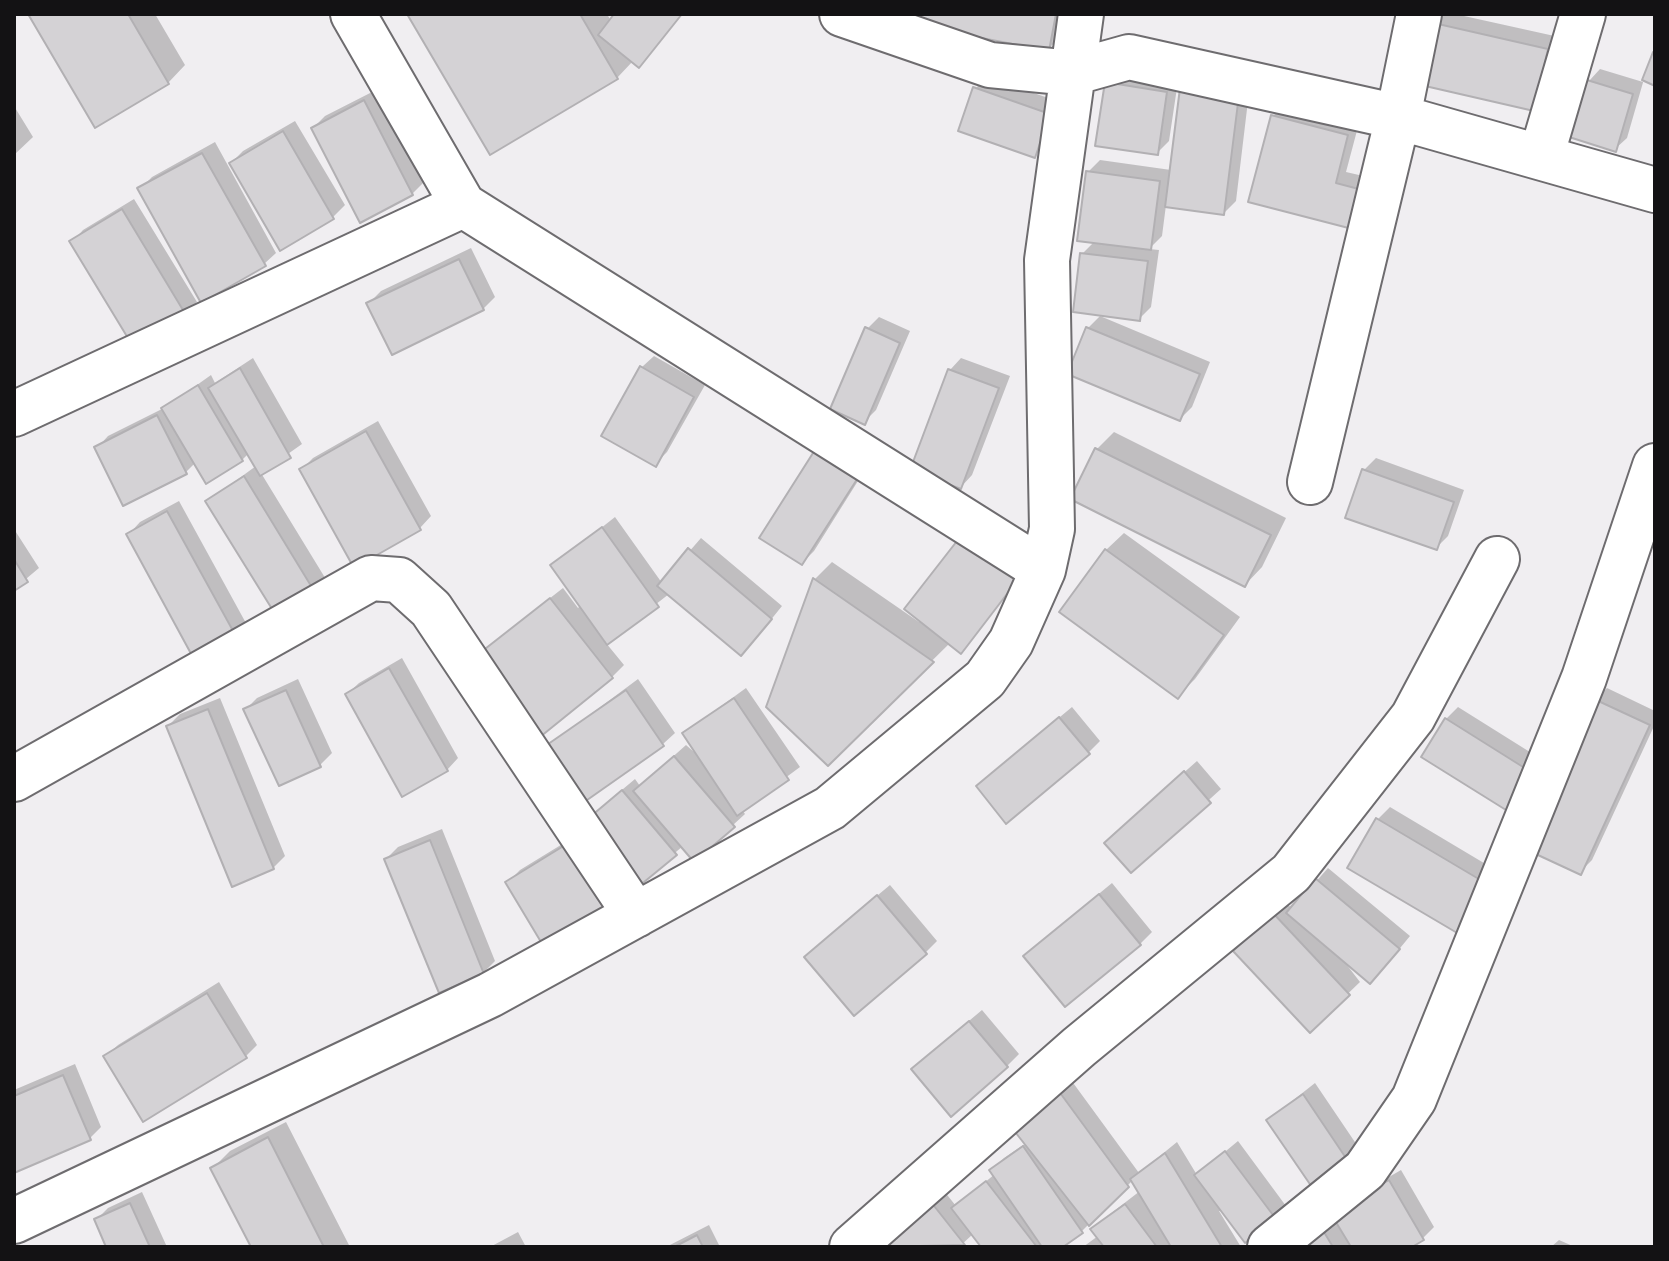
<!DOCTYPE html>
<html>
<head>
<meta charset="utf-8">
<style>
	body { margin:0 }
	#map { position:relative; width:1669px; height:1261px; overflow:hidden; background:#f0eef1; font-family:Merriweather,serif }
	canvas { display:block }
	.frame { position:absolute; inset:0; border:16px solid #131214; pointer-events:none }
</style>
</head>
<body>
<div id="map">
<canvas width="1669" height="1261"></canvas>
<div class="frame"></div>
</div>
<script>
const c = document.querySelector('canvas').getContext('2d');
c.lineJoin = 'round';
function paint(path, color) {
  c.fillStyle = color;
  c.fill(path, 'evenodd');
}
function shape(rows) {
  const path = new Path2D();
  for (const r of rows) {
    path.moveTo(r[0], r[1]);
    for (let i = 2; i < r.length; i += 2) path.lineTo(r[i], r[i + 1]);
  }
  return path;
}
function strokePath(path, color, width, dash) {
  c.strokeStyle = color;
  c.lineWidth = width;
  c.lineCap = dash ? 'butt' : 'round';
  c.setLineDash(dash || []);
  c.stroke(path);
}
paint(shape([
	[30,14,155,14,185,65,168,83],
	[410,14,607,14,611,21,617,14,682,14,650,54,633,61,617,78],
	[923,14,1069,14,1066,32,1048,49],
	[1435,14,1455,14,1559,37,1546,97,1414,81],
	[1655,54,1655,83,1644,79,1627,138,1615,149,1589,81,1600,69,1643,82],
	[1118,71,1178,81,1169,141,1157,153,1098,144],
	[987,77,1060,102,1046,144,1034,156,975,89],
	[1250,84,1236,201,1224,213,1166,205,1162,236,1149,249,1159,250,1151,307,1139,319,1082,254,1095,241,1088,172,1100,160,1171,170],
	[376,90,424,182,412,194,313,128,325,116],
	[1285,104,1359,123,1346,172,1385,181,1376,218,1251,200,1273,116],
	[14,106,33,137,14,155],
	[295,121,345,205,333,217,281,248,231,163,243,151],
	[215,142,276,253,264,264,140,189,152,177],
	[134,199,197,302,185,314,72,242,83,230],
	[471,248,495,297,483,309,369,303,381,291],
	[1100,316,1210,362,1192,407,1180,419,1088,328],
	[879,317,910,331,876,410,864,422,867,329],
	[654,356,705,385,667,452,655,464,642,367],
	[253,358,302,444,261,473,327,581,315,592,208,501,256,466,248,454,242,460,196,462,186,472,124,504,97,448,108,436,166,407,211,375,215,383],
	[961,358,1010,376,972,475,961,487,950,370],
	[378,421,431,516,420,528,301,470,313,458],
	[1114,432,1286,518,1262,567,1245,585,1097,449],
	[822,443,873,457,814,551,802,563],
	[1376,458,1464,490,1448,536,1436,548,1364,470],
	[179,501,247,625,196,658,129,534,140,522],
	[615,517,662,583,701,538,782,606,753,642,669,594,606,643,624,665,612,677,490,645,563,588,578,608,581,605,553,566],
	[14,529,39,568,14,589],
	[1124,533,1240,617,1195,679,1178,696,1106,550],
	[832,562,919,622,1031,564,972,639,950,643,828,763,769,706,815,579],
	[402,658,458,758,447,770,347,694,359,683],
	[298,679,332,753,320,765,245,710,257,698],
	[638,679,675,733,663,744,544,749],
	[746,688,800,767,742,810,745,814,733,825,683,846,638,884,598,810,635,779,640,786,686,745,701,758,684,733],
	[1607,688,1655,711,1655,724,1592,860,1580,872,1595,700],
	[220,698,285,856,273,868,168,726,180,714],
	[1072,707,1100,741,1088,753,990,775],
	[1458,707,1549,764,1525,801,1446,719],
	[1197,761,1221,789,1131,870,1118,831],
	[1390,807,1504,875,1464,935,1350,867,1378,819],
	[442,829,495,961,483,973,386,859,398,847],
	[582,832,622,899,508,882,520,870],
	[1328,868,1410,936,1382,970,1340,956,1360,982,1310,1030,1235,951,1286,902,1292,909],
	[1112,883,1152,932,1140,944,1038,944],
	[890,885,937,941,925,953,818,945],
	[219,982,257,1045,245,1057,106,1056,118,1045],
	[982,1010,1019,1054,1007,1066,926,1057],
	[75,1064,101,1127,90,1138,14,1171,14,1090],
	[1071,1080,1139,1173,1177,1142,1197,1175,1238,1141,1286,1206,1275,1217,1219,1211,1241,1247,1083,1247,1098,1236,1093,1230,1105,1218,1140,1191,1133,1180,1081,1232,1059,1247,978,1247,981,1245,973,1234,959,1247,875,1247,944,1191,956,1206,995,1174,992,1170,1004,1158,1026,1143,1014,1128],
	[1315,1083,1363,1154,1351,1165,1268,1120],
	[286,1122,350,1247,253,1247,213,1168,230,1151],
	[1401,1170,1434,1227,1423,1238,1408,1247,1295,1247,1346,1202],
	[142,1192,167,1247,108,1247,96,1220,108,1208],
	[709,1225,720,1247,665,1247,666,1247],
	[518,1232,526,1247,490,1247],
	[1559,1240,1575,1247,1551,1247]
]), '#0003');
const building = shape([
	[28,14,128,14,169,84,95,128,28,14],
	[407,14,580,14,618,79,490,155,407,14],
	[614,14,682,14,639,68,598,35,614,14],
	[921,14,1056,14,1049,51,919,26,921,14],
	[1425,21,1548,49,1534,111,1412,83,1425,21],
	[1653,52,1655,53,1655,86,1642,80,1653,52],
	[1587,80,1633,94,1616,152,1569,137,1587,80],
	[1105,82,1167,92,1158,155,1095,146,1105,82],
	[973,87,1050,114,1035,158,958,131,973,87],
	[1180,88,1239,95,1224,215,1165,207,1180,88],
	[364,100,413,195,360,223,311,128,364,100],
	[1271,115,1348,135,1336,183,1374,193,1364,232,1248,202,1271,115],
	[283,131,334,219,280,251,229,163,283,131],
	[202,153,266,266,201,303,137,188,202,153],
	[1086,171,1160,181,1151,250,1077,241,1086,171],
	[122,209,186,315,134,348,69,241,122,209],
	[1080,253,1148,261,1140,321,1073,312,1080,253],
	[459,259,484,310,392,355,366,303,459,259],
	[865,327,900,343,865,425,830,409,865,327],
	[1086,327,1200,374,1180,421,1067,374,1086,327],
	[640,366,694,397,656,467,601,436,640,366],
	[240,368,291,458,260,476,208,388,240,368],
	[948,369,999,388,961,489,910,470,948,369],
	[198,385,243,461,206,484,161,408,198,385],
	[157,415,187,474,123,506,94,447,157,415],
	[366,431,421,530,354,568,299,469,366,431],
	[820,442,863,470,802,565,759,538,820,442],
	[1095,448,1271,535,1245,587,1070,499,1095,448],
	[1362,469,1454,502,1437,550,1345,518,1362,469],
	[244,476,316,594,277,617,205,501,244,476],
	[167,511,237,638,195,661,126,534,167,511],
	[602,527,659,607,607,645,550,565,602,527],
	[964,532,1020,577,961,654,904,609,964,532],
	[688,548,772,619,741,656,657,586,688,548],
	[1105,549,1224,635,1178,699,1059,612,1105,549],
	[14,559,28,582,14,591,14,559],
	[813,578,934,662,828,766,766,707,813,578],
	[550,598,613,678,540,737,476,656,550,598],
	[389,668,448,771,402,797,345,694,389,668],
	[286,690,321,767,279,786,243,709,286,690],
	[626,690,664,746,580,805,541,749,626,690],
	[734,698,789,780,737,816,682,733,734,698],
	[1594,699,1650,725,1581,875,1525,849,1594,699],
	[208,709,274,869,232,887,166,726,208,709],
	[1059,717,1090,754,1006,824,976,786,1059,717],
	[1445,718,1539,777,1514,815,1421,757,1445,718],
	[674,756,735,827,694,862,633,791,674,756],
	[1184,771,1211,803,1131,873,1104,843,1184,771],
	[622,790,677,855,638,887,584,822,622,790],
	[1376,818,1494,888,1464,937,1347,868,1376,818],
	[430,840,484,974,439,993,384,859,430,840],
	[570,842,612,912,547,952,505,882,570,842],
	[1315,878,1400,949,1370,984,1286,913,1315,878],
	[1099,894,1141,945,1065,1007,1023,956,1099,894],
	[877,895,927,954,854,1016,804,957,877,895],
	[1273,913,1350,995,1310,1033,1233,951,1273,913],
	[207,993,247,1058,143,1122,103,1056,207,993],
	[969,1021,1008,1067,951,1117,911,1069,969,1021],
	[63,1075,91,1140,14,1173,14,1096,63,1075],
	[1058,1090,1129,1187,1089,1226,1012,1128,1058,1090],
	[1303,1094,1352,1167,1316,1193,1266,1120,1303,1094],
	[268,1137,324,1247,251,1247,210,1168,268,1137],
	[1023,1146,1083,1233,1063,1247,1042,1247,989,1170,1023,1146],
	[1225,1151,1276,1219,1245,1243,1194,1175,1225,1151],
	[1165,1153,1222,1247,1171,1247,1130,1179,1165,1153],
	[1389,1180,1424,1240,1412,1247,1351,1247,1331,1214,1389,1180],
	[986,1181,1037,1247,981,1247,951,1208,986,1181],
	[931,1202,965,1245,875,1247,931,1202],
	[130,1203,150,1247,106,1247,94,1219,130,1203],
	[1125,1204,1157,1247,1104,1247,1090,1229,1125,1204],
	[1324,1232,1333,1247,1299,1247,1324,1232],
	[697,1235,703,1247,674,1247,697,1235]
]);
paint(building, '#d4d2d5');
strokePath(building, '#b2b0b3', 2);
const minor = shape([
	[353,14,463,205,1043,570,1052,529,1047,260,1081,14],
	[842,14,990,65,1072,73,1129,57,1398,117,1655,190],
	[1541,157,1583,14],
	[14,414,463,205],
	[1310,482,1398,117,1419,14],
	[14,779,371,578,399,580,431,609,636,915],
	[14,1221,490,995,830,808,985,679,1011,642,1043,570],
	[852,1247,1079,1047,1291,873,1413,717,1497,559],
	[1270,1247,1365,1170,1414,1099,1584,678,1655,466]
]);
strokePath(minor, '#6e6c6f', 48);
strokePath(minor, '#fff', 44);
</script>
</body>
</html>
